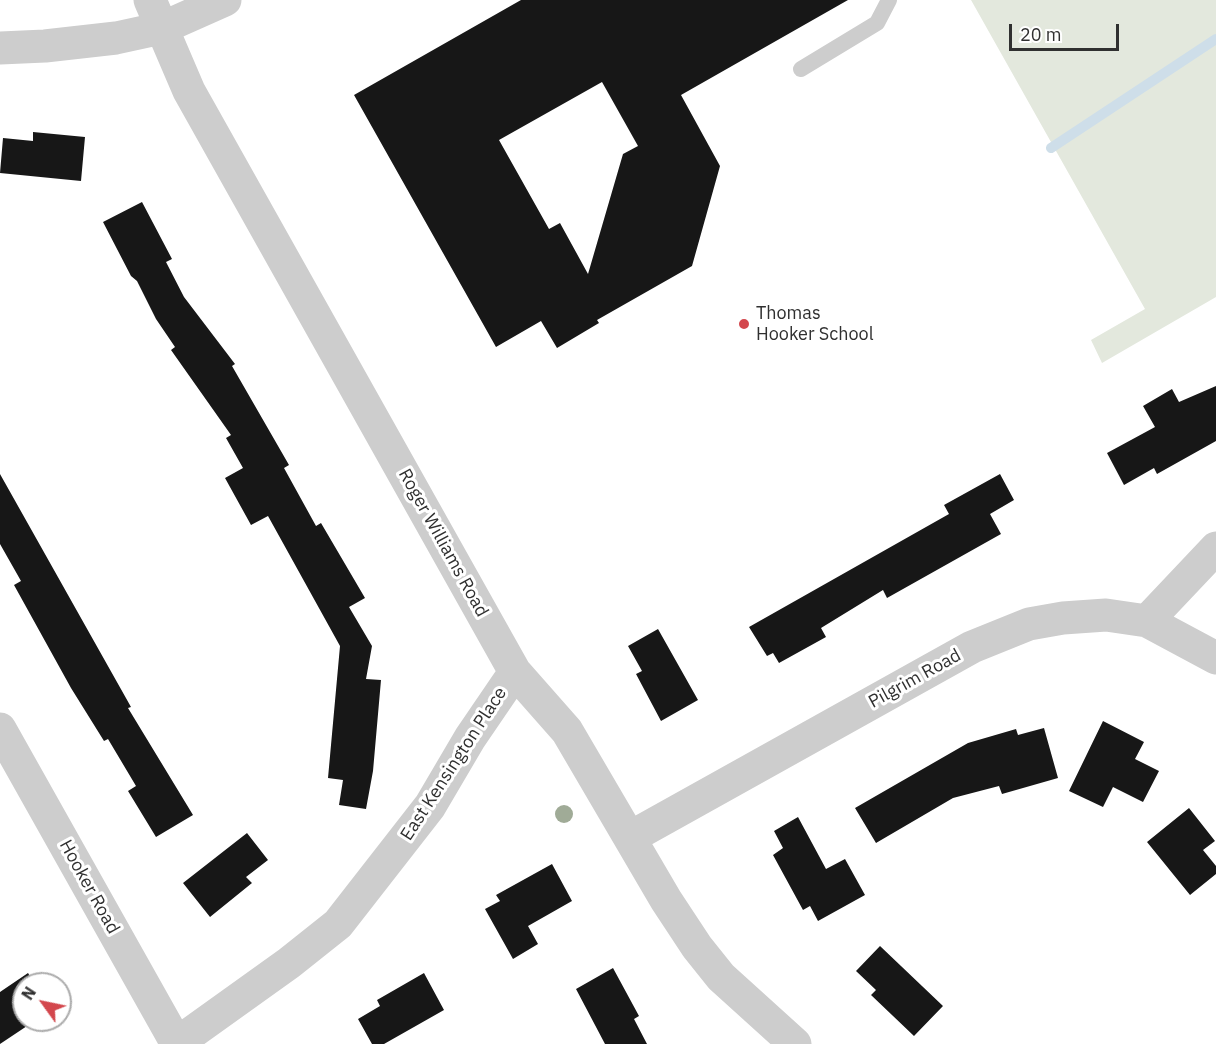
<!DOCTYPE html>
<html>
<head>
<meta charset="utf-8">
<style>
	body { margin:0 }
	#map { position:relative; width:1216px; height:1044px; overflow:hidden; background:#fff; font-family:"IBM Plex Sans",sans-serif }
	canvas { display:block }
	.north { position:absolute; left:12px; top:972px; width:60px; height:60px; box-sizing:border-box; background:#fff; border:2px solid #acacac; border-radius:50%; rotate:303deg; font-size:16px; font-weight:700; line-height:24px; text-align:center; color:#303030 }
	.north::after { content:''; display:block; margin:auto; width:21px; height:27px; background:#d3474d; clip-path:polygon(50% 0,100% 100%,50% 72%,0 100%) }
	.scale { position:absolute; left:1009px; top:24px; width:110px; height:27px; box-sizing:border-box; border:3px solid #303030; border-top:0; padding-left:8px; font-size:18px; line-height:21px; white-space:nowrap; color:#303030; -webkit-text-stroke:4px #fff; paint-order:stroke }
</style>
</head>
<body>
<div id="map">
<canvas width="1216" height="1044"></canvas>
<div class="north">N</div>
<div class="scale">20 m</div>
</div>
<script>
const c = document.querySelector('canvas').getContext('2d');
c.lineJoin = 'round';
function paint(path, color) {
  c.fillStyle = color;
  c.fill(path, 'evenodd');
}
function shape(rows) {
  const path = new Path2D();
  for (const r of rows) {
    path.moveTo(r[0], r[1]);
    for (let i = 2; i < r.length; i += 2) path.lineTo(r[i], r[i + 1]);
  }
  return path;
}
function strokePath(path, color, width, dash) {
  c.strokeStyle = color;
  c.lineWidth = width;
  c.lineCap = dash ? 'butt' : 'round';
  c.setLineDash(dash || []);
  c.stroke(path);
}
function drawText(font, color, halo, rows, align = 'center') {
  c.font = font + ' "IBM Plex Sans",sans-serif';
  c.lineWidth = 6;
  c.setLineDash([]);
  c.textBaseline = 'middle';
  c.strokeStyle = halo;
  c.fillStyle = color;
  for (const [text, x, y, turn = 0] of rows) {
    c.save();
    c.translate(x, y);
    c.rotate((+turn || 0) * Math.PI / 180);
    c.textAlign = isNaN(turn) ? turn : align;
    if (halo) c.strokeText(text, 0, 0);
    c.fillText(text, 0, 0);
    c.restore();
  }
}
paint(shape([
	[971,0,1216,0,1216,297,1102,363,1091,340,1145,309]
]), '#e3e8dd');
strokePath(shape([
	[1051,148,1216,39]
]), '#cedee9', 10);
paint(shape([
	[521,0,848,0,681,95,720,166,692,266,597,320,599,323,557,348,541,321,496,347,354,95],
	[602,82,638,146,623,154,588,274,560,223,549,229,499,140],
	[33,132,85,137,81,181,0,173,3,138,33,141],
	[142,202,172,259,166,262,184,297,235,364,232,366,289,465,284,468,316,526,321,523,365,598,349,607,372,646,366,679,381,680,373,771,366,809,339,805,343,780,328,778,340,646,268,516,251,525,225,478,243,468,226,438,231,435,171,350,175,347,156,319,137,281,131,276,103,222],
	[1216,386,1216,441,1157,474,1154,468,1124,485,1107,453,1155,427,1143,406,1172,389,1179,402],
	[0,474,131,707,128,708,193,815,156,837,128,791,136,786,108,739,104,741,71,688,14,585,21,581,0,544],
	[1000,474,1014,500,990,514,1001,534,887,598,883,590,821,628,826,637,779,663,773,653,767,656,749,627,949,514,944,505],
	[658,629,698,700,661,721,636,674,642,671,628,646],
	[1103,721,1144,742,1135,759,1159,771,1143,802,1113,787,1103,807,1069,791],
	[1044,728,1058,778,1002,794,999,786,953,798,876,843,855,808,968,743,1016,729,1018,735],
	[1189,808,1215,841,1203,850,1216,866,1216,874,1190,895,1147,842],
	[798,817,826,869,845,859,865,895,818,921,810,906,803,910,773,855,783,848,774,831],
	[247,833,268,860,246,877,252,883,210,917,183,883],
	[552,864,572,901,528,926,538,944,513,959,485,909,500,901,496,895],
	[880,946,943,1006,914,1036,871,995,876,990,856,971],
	[613,968,639,1016,634,1019,647,1044,605,1044,576,989],
	[28,973,35,984,24,984,24,1020,36,1020,0,1044,0,992],
	[424,973,444,1010,384,1044,372,1044,358,1019,380,1006,377,1000]
]), '#171717');
strokePath(shape([
	[801,69,877,23,889,0]
]), '#cdcdcd', 16);
strokePath(shape([
	[150,0,189,91,515,672,567,731,666,900,697,947,721,977,795,1044],
	[0,48,45,46,116,38,162,28,225,0],
	[1147,621,1216,548],
	[0,729,177,1044],
	[631,837,972,647,1029,624,1063,618,1106,615,1147,621,1216,658],
	[176,1044,289,963,338,924,430,806,470,738,515,672]
]), '#cdcdcd', 33);
c.fillStyle = '#a0ab97';
for (const [x, y] of [
	[564,814]
]) {
  c.beginPath();
  c.arc(x, y, 9, 0, 2 * Math.PI);
  c.fill();
}
for (const [x, y, r, color] of [
	[744,324,6,"#d3474d"]
]) {
  const dot = new Path2D();
  dot.arc(x, y, r, 0, 2 * Math.PI);
  c.fillStyle = color;
  c.fill(dot);
  strokePath(dot, '#fff', 2);
}
drawText('18px', '#303030', '#fff', [
	["Thomas",756,314],
	["Hooker School",756,335]
], 'left');
drawText('18px', '#303030', '#fff', [
	["Roger Williams Road",443,543,61],
	["Pilgrim Road",915,679,-29],
	["East Kensington Place",454,764,-57],
	["Hooker Road",89,887,61]
]);
</script>
</body>
</html>
